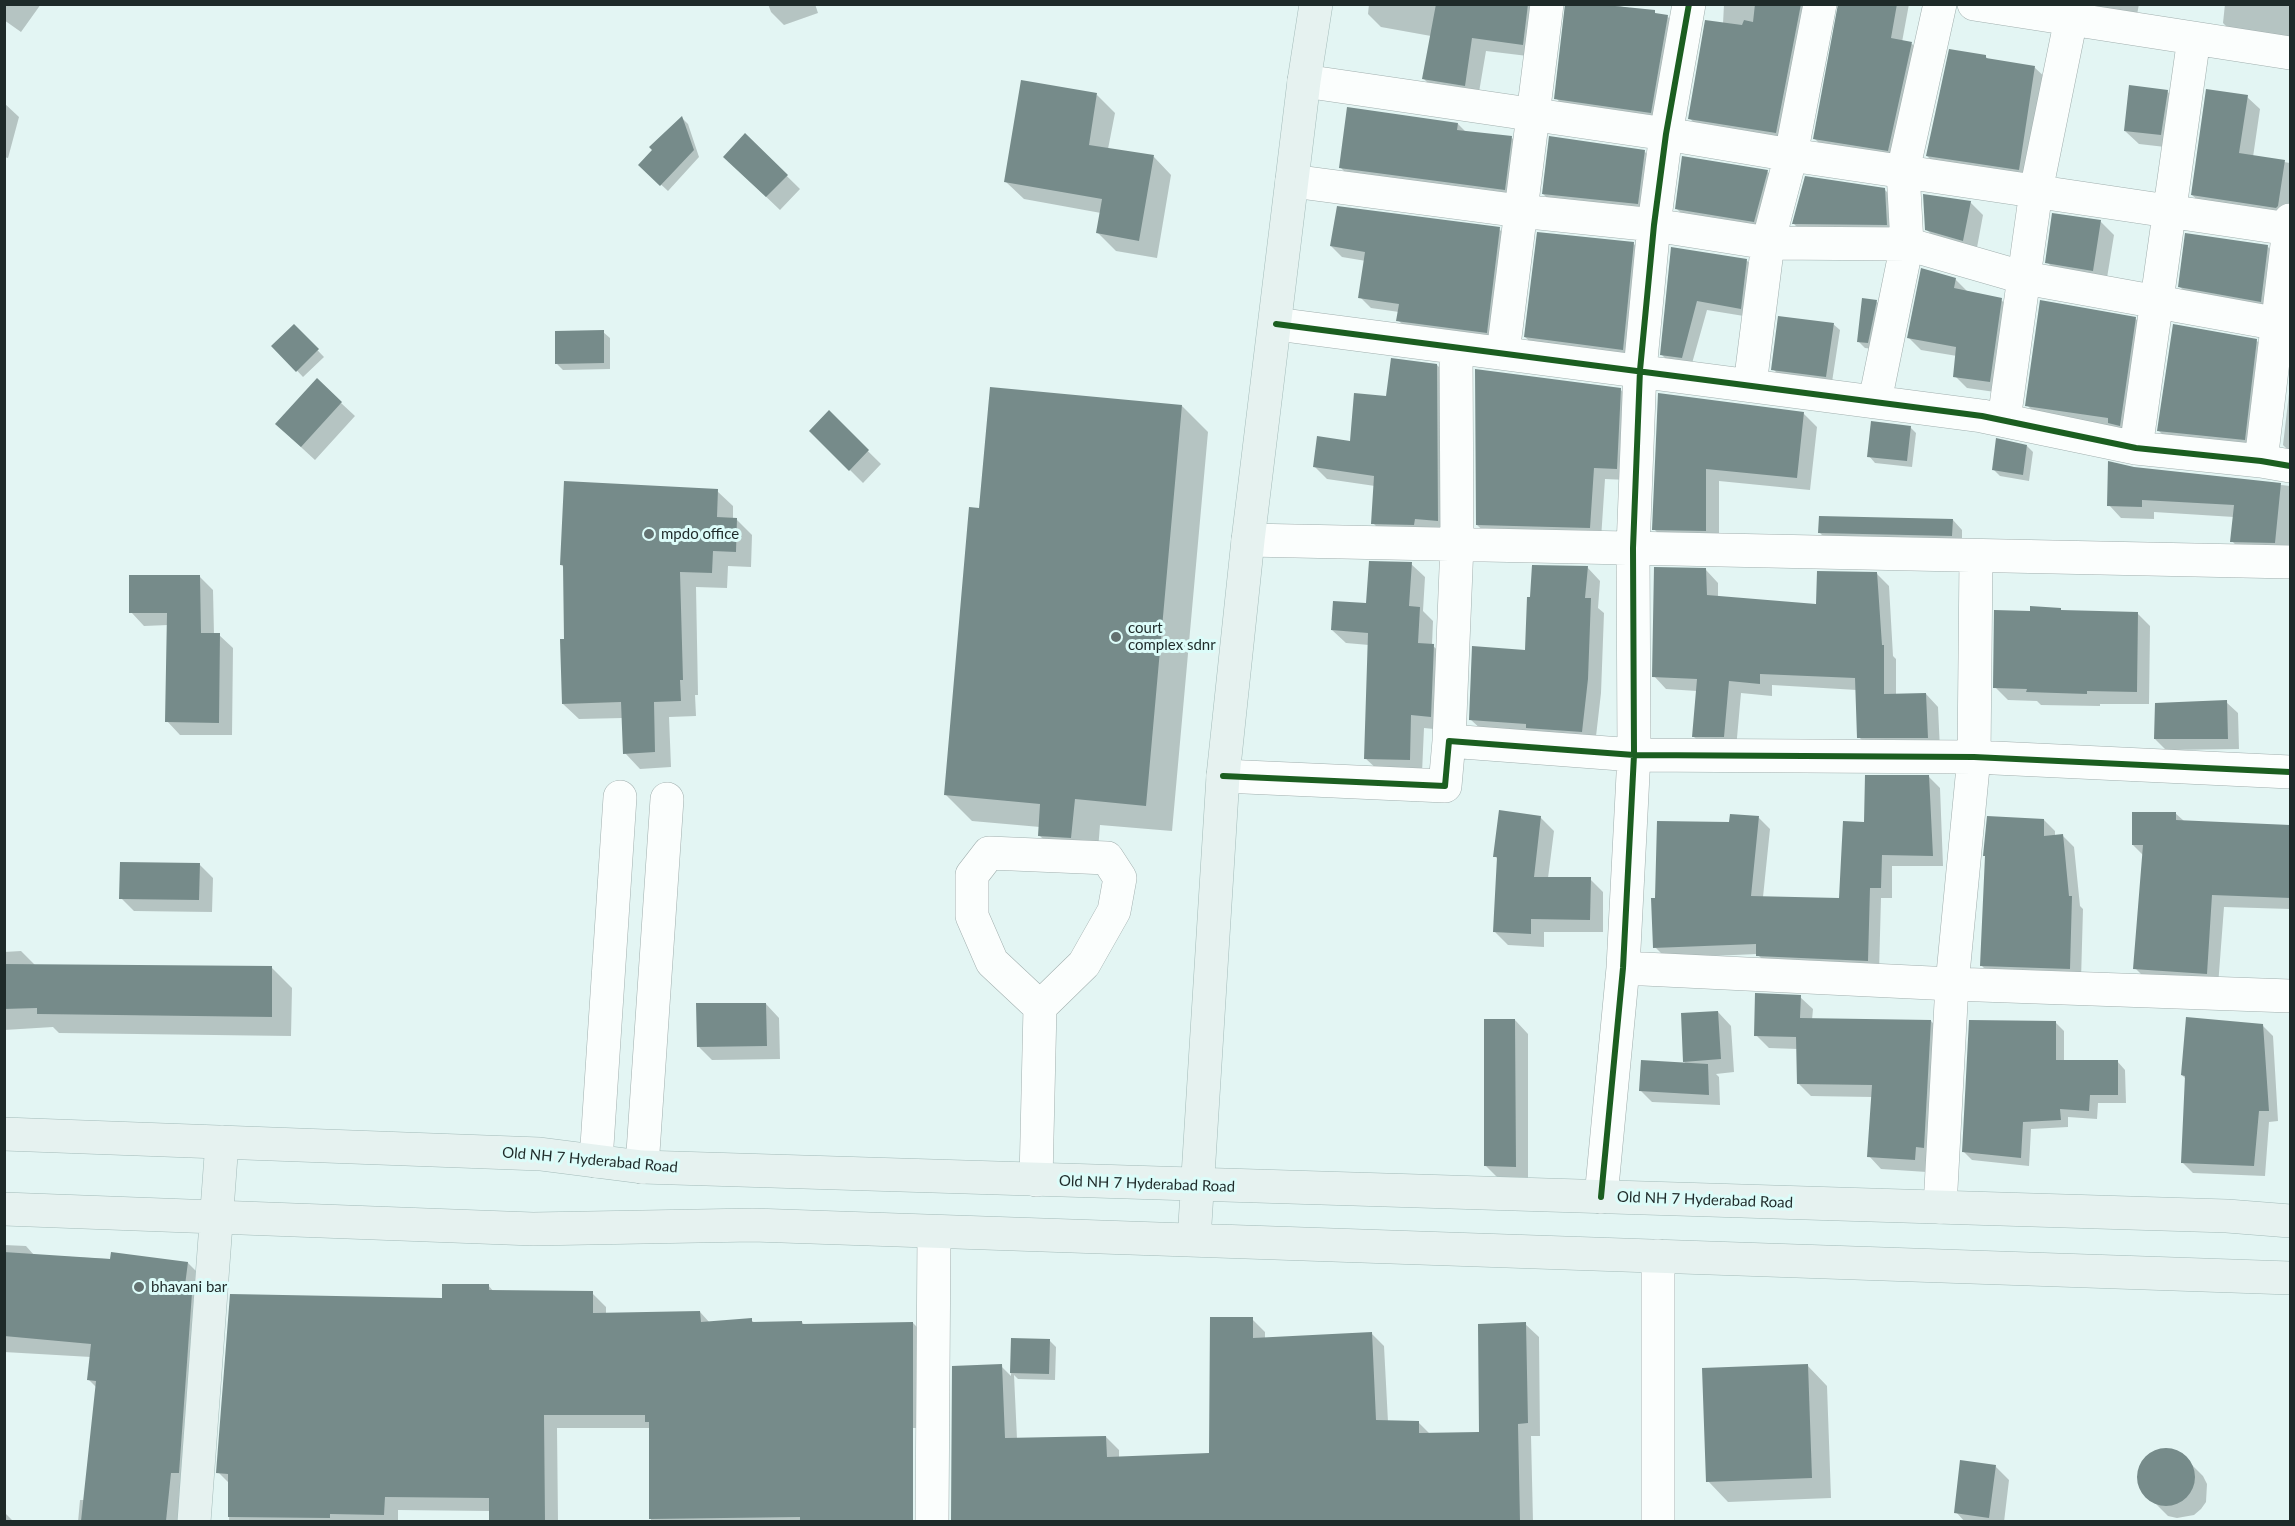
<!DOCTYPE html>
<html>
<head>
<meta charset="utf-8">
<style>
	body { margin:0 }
	#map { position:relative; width:2295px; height:1526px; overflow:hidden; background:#e3f5f3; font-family:Lato,sans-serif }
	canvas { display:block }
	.frame { position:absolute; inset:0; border:6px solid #1e2a29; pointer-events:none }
</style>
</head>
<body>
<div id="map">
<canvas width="2295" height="1526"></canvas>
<div class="frame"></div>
</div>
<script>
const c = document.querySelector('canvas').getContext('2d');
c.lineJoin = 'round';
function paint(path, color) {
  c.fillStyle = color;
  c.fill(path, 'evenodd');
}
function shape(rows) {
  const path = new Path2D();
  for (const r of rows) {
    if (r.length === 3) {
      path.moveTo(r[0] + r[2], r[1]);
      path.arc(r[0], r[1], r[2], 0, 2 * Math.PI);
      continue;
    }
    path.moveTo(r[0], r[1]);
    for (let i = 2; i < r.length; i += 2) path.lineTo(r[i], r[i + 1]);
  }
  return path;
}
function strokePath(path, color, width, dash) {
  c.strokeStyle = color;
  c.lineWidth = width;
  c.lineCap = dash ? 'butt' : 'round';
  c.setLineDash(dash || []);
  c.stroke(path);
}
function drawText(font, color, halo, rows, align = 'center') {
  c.font = font + ' Lato,sans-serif';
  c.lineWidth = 6;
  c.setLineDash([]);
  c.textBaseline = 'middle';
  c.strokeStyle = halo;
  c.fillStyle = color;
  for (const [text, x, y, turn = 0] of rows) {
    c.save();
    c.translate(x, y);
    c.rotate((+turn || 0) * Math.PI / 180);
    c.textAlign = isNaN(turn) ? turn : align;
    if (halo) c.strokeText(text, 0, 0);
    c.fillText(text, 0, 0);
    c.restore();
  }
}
paint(shape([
	[4,4,41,4,21,32,4,20],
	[768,4,815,4,818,13,784,25,771,12],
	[1369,4,1547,4,1536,57,1486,51,1478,98,1437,92,1424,79,1431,36,1381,27,1368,14],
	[1609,4,1667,16,1681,30,1664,125,1569,112,1556,98],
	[1724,4,1809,4,1787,144,1701,129,1689,118,1723,24],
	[1868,4,1909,4,1902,42,1912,44,1922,54,1899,160,1825,149,1815,139],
	[2095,4,2139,4,2136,20,2106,15],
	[2225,4,2290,4,2290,40,2233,33,2223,23],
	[1986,57,1989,60,2034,67,2048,80,2032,183,1941,169,1927,156],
	[2167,91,2180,105,2174,148,2139,144,2125,131],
	[1097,95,1115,113,1108,149,1154,157,1171,175,1157,258,1116,251,1098,233,1101,213,1024,199,1006,182],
	[2247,97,2260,109,2253,157,2290,163,2290,219,2205,207,2192,195],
	[4,103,19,117,8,158,4,157],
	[682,118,688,124,699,157,668,191,640,165],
	[1458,124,1467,133,1511,137,1524,150,1518,203,1354,181,1341,168],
	[745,135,800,189,780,210,738,170],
	[1644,151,1658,165,1651,217,1557,207,1543,194],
	[1767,171,1780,185,1767,234,1690,222,1677,209],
	[1884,189,1894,199,1896,234,1803,233,1794,224],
	[1970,202,1983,215,1976,253,1940,243,1926,229],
	[2100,221,2114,235,2106,284,2060,275,2047,262],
	[1499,229,1510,240,1497,343,1409,331,1398,320,1399,312,1371,308,1360,297,1366,261,1342,257,1331,246],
	[1633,243,1646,257,1636,363,1539,350,1525,337],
	[2267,246,2281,260,2274,314,2193,300,2179,286],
	[1672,248,1746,260,1756,269,1750,317,1707,310,1691,367,1671,364,1662,355],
	[1955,279,1967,291,2001,300,2014,312,2002,393,1967,388,1955,376,1957,356,1921,350,1909,338],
	[1876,301,1882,307,1874,349,1865,348,1858,341],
	[2135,318,2147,330,2132,437,2039,417,2027,405],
	[1833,324,1840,330,1832,382,1779,375,1773,369],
	[294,326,324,357,303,377,274,346],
	[603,332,610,338,610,369,563,370,557,364],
	[2256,340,2270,354,2258,453,2172,444,2159,431],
	[1437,365,1450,378,1450,534,1386,536,1373,523,1375,486,1327,479,1314,466,1352,442,1388,397],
	[2290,385,2290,452,2283,445],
	[1620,389,1631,401,1628,480,1605,479,1601,539,1489,536,1477,525],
	[1659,394,1803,413,1817,427,1810,490,1719,481,1719,544,1667,543,1654,529],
	[341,403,355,416,315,460,290,437],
	[1182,406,1208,432,1172,831,1100,825,1097,863,1066,862,1040,836,1040,827,972,821,946,795,981,510],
	[829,413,881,464,863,483,811,431],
	[1910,427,1916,433,1912,467,1875,463,1869,456],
	[2027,446,2033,452,2029,481,2000,476,1993,469],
	[2134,468,2290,486,2290,555,2244,554,2232,541,2234,517,2154,512,2154,519,2121,518,2109,505],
	[717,491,733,506,733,519,736,519,752,535,751,567,728,566,727,588,696,587,698,695,695,695,696,716,669,717,671,767,640,769,625,753,623,718,579,719,563,704,565,568,561,565],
	[1953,520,1962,530,1962,545,1830,543,1820,533],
	[1411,564,1425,577,1423,611,1433,621,1432,645,1447,659,1444,730,1424,728,1422,773,1379,771,1365,758,1369,645,1346,643,1332,630,1368,605],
	[1587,567,1600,581,1598,608,1604,613,1601,693,1595,745,1484,732,1470,719,1526,652],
	[1706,570,1718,583,1718,597,1817,605,1877,574,1889,586,1893,656,1896,659,1896,696,1926,694,1938,707,1940,750,1871,750,1859,737,1857,690,1772,685,1772,696,1741,693,1736,749,1706,749,1693,736,1697,691,1666,689,1654,676],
	[199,576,213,590,214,635,219,635,233,648,232,735,180,735,167,721,168,625,144,626,131,612],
	[2062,611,2137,613,2150,626,2149,704,2100,704,2100,706,2041,705,2037,701,2008,700,1995,687],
	[2226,702,2238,713,2239,749,2166,750,2155,739],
	[1929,777,1940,788,1943,866,1892,866,1892,898,1881,898,1879,972,1769,966,1757,954,1666,958,1655,947,1657,900,1731,824,1759,818,1770,829,1763,897,1841,899,1865,824],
	[2175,813,2184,821,2290,826,2290,909,2224,907,2218,986,2147,980,2135,968,2143,855,2133,845],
	[1540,817,1554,831,1548,878,1590,879,1603,892,1603,932,1544,932,1544,947,1508,945,1495,932,1498,860,1495,856],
	[2044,820,2055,831,2055,836,2062,835,2074,847,2080,906,2083,909,2081,980,1993,977,1982,966],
	[199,864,213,878,212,912,134,911,121,898],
	[21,951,36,966,272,968,292,988,291,1036,59,1033,53,1027,4,1030,4,952],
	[1800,997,1813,1009,1812,1020,1931,1021,1943,1034,1927,1172,1881,1169,1869,1156,1872,1097,1811,1096,1798,1083,1798,1049,1769,1048,1756,1035],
	[766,1004,779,1018,780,1059,712,1060,699,1047],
	[1718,1012,1731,1026,1734,1072,1716,1074,1719,1077,1720,1105,1652,1102,1641,1091,1687,1064,1684,1062],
	[1515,1020,1528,1034,1528,1179,1499,1179,1486,1166],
	[2056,1023,2064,1031,2064,1061,2117,1061,2125,1070,2126,1103,2098,1103,2097,1119,2068,1117,2068,1127,2031,1129,2029,1166,1972,1160,1963,1151],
	[2262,1025,2273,1036,2278,1121,2269,1122,2265,1176,2193,1173,2182,1162,2187,1080,2182,1075],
	[4,1245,26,1246,34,1255,188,1263,203,1278,182,1522,78,1522,80,1500,85,1500,97,1388,89,1380,91,1357,4,1352],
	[488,1285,494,1292,592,1293,606,1307,606,1315,700,1312,710,1323,751,1320,755,1323,802,1322,805,1326,913,1323,927,1337,927,1428,911,1428,910,1522,857,1522,857,1431,818,1431,815,1522,651,1522,651,1428,557,1428,558,1522,491,1522,491,1511,398,1510,398,1522,229,1522,230,1484,219,1473,444,1299],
	[1252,1319,1265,1332,1265,1339,1371,1333,1384,1346,1388,1422,1418,1422,1430,1434,1481,1434,1525,1324,1539,1337,1540,1436,1531,1436,1533,1522,954,1522,953,1368,1001,1366,1011,1376,1012,1340,1050,1341,1056,1347,1055,1380,1018,1379,1014,1375,1017,1439,1106,1437,1119,1450,1119,1458,1211,1455],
	[1807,1365,1827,1386,1831,1498,1728,1502,1708,1481],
	[2165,1449,2174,1450,2189,1462,2203,1476,2207,1484,2206,1502,2201,1509,2194,1515,2177,1518,2168,1516,2141,1489,2139,1480,2143,1463,2157,1451],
	[1995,1466,2009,1480,2004,1522,1965,1522,1956,1512],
	[4,1512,14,1522,4,1522]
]), '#0003');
paint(shape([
	[1436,4,1528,4,1523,45,1472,38,1465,86,1422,79],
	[1565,4,1615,4,1615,6,1655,10,1655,13,1668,15,1651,113,1554,99],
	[1755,4,1801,4,1776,133,1688,119,1705,20,1742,25,1744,20,1753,22],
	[1838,4,1897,4,1891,38,1912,42,1888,151,1813,139],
	[1949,49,1986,55,1986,58,2035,66,2019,170,1926,156],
	[1021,80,1097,93,1089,145,1154,155,1139,241,1096,233,1102,199,1004,182],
	[2129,85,2168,90,2161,135,2124,131],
	[2206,89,2248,95,2239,153,2285,160,2278,206,2276,208,2191,195],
	[1347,107,1458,123,1457,130,1512,136,1505,190,1339,168],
	[682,116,694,150,660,186,638,165,652,150,649,147],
	[745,133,788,175,766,197,723,157],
	[1549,136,1645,150,1638,204,1542,194],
	[1682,156,1768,170,1754,222,1675,209],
	[1805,176,1885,188,1887,225,1792,224],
	[1923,194,1971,201,1963,241,1925,230],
	[1337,206,1500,227,1487,333,1396,321,1399,304,1358,298,1365,252,1330,246],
	[2052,213,2101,220,2093,271,2045,263],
	[1537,232,1634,242,1623,350,1524,337],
	[2185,233,2268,245,2261,302,2178,287],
	[1671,247,1747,259,1741,309,1697,301,1682,358,1660,355],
	[1921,268,1956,278,1954,288,2002,298,1990,382,1953,377,1956,347,1907,338],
	[1862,298,1877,300,1868,343,1857,342],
	[2040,300,2136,317,2120,426,2108,423,2108,418,2025,406],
	[1778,316,1834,323,1826,377,1771,370],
	[294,324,319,349,296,372,271,346],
	[2173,324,2257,339,2245,440,2157,431],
	[604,330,604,363,555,364,555,331],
	[1391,358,1437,364,1438,521,1415,519,1414,525,1371,524,1374,476,1313,467,1317,436,1350,441,1354,393,1386,396],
	[1475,369,1621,388,1617,469,1594,468,1590,528,1476,525],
	[317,378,342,402,301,447,275,424],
	[990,387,1182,405,1146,806,1075,799,1071,838,1038,836,1040,804,944,795,969,507,979,508],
	[1658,393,1804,412,1797,478,1706,469,1706,531,1652,530],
	[829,410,869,450,849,471,809,431],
	[1871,421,1911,426,1907,461,1867,457],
	[1996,438,2027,445,2023,475,1992,470],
	[2108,461,2134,467,2281,483,2275,543,2230,542,2234,505,2142,500,2142,507,2107,506],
	[564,481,718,489,717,517,737,518,736,552,713,551,712,573,680,572,683,680,680,680,681,701,654,702,655,752,623,754,621,702,562,704,560,639,564,639,563,565,560,565],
	[1819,516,1953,519,1952,536,1818,533],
	[1369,561,1412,562,1409,606,1420,607,1418,643,1434,644,1431,717,1411,715,1410,760,1364,759,1368,633,1331,630,1333,601,1366,603],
	[1532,565,1588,566,1585,598,1591,598,1588,679,1582,732,1526,728,1526,724,1469,720,1472,646,1525,650,1527,597,1530,597],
	[1654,567,1706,568,1707,595,1816,604,1817,571,1877,572,1882,645,1884,645,1884,694,1926,693,1928,738,1857,738,1855,678,1760,674,1760,684,1729,681,1724,737,1692,737,1697,679,1652,677],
	[129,575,200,575,201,633,220,633,219,723,165,722,167,613,129,613],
	[2030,606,2061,608,2061,610,2138,612,2137,692,2087,691,2087,694,2026,692,2027,689,1993,688,1994,610,2030,611],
	[2227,700,2228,739,2154,739,2155,703],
	[1865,775,1929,775,1933,856,1882,855,1881,888,1870,888,1868,961,1756,956,1756,944,1653,948,1651,898,1655,898,1657,821,1729,822,1730,814,1759,816,1751,896,1839,898,1843,821,1864,822],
	[1499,810,1541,816,1534,877,1591,877,1590,920,1531,919,1531,934,1493,932,1497,857,1493,857],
	[2132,812,2176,812,2176,820,2290,825,2290,898,2212,895,2207,974,2133,969,2143,845,2132,845],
	[1987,816,2044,819,2044,836,2063,834,2069,896,2072,896,2070,969,1980,966,1985,856,1983,856],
	[120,862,200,863,199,900,119,899],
	[4,964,272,966,272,1017,37,1014,37,1008,4,1009],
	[1755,993,1801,995,1800,1018,1931,1020,1924,1148,1916,1147,1915,1160,1867,1157,1872,1085,1797,1084,1796,1037,1754,1036],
	[696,1003,766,1003,767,1046,697,1047],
	[1718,1011,1721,1059,1683,1062,1681,1013],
	[2186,1017,2263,1024,2269,1111,2259,1111,2254,1166,2181,1163,2185,1076,2181,1075],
	[1484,1019,1515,1019,1516,1167,1484,1166],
	[1969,1020,2056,1021,2056,1060,2118,1060,2118,1095,2090,1095,2089,1111,2060,1109,2061,1120,2023,1122,2021,1158,1962,1152],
	[1641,1060,1708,1064,1709,1095,1639,1091],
	[4,1252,110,1259,111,1252,188,1262,184,1293,192,1293,179,1473,171,1473,166,1521,81,1521,96,1381,87,1380,91,1344,4,1336],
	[442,1284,489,1284,489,1290,593,1291,593,1313,700,1311,701,1322,752,1318,752,1322,802,1321,802,1324,913,1322,913,1521,800,1521,800,1517,649,1519,649,1422,645,1422,645,1415,544,1415,545,1521,489,1521,489,1498,385,1497,384,1515,330,1514,330,1518,228,1517,228,1474,216,1473,230,1294,442,1298],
	[1210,1317,1253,1317,1253,1338,1372,1332,1376,1420,1419,1421,1419,1433,1479,1432,1478,1324,1526,1322,1528,1423,1518,1424,1520,1521,951,1521,952,1366,1002,1364,1005,1438,1106,1436,1107,1457,1209,1453],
	[1011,1338,1050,1339,1049,1374,1010,1373],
	[1808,1364,1812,1478,1706,1482,1702,1368],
	[2166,1477,29],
	[1960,1460,1996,1465,1989,1518,1954,1513]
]), '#768b8a');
const minor = shape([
	[1974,4,2290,53],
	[1304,81,1666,134,1791,155,2289,229],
	[1292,181,1520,211,1654,225,1768,243,1907,244,2025,278,2290,326],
	[1276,324,1982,416,2136,448,2261,461,2290,466],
	[1503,353,1547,4],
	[1750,385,1768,243,1791,155,1820,4],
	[1875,401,1907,244,1903,171,1940,4],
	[2004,420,2036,191,2074,4],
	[2136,448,2194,38],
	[2261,461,2290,220],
	[1248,540,2290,562],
	[1449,741,1457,544,1456,348],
	[1223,776,1445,786,1449,741,1634,755,1974,757,2290,772],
	[1623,968,1952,984,2290,996],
	[596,1161,620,797],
	[642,1167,667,799],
	[1036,1180,1040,1007,1084,964,1114,911,1120,878,1107,858,989,853,972,875,972,916,992,962,1040,1007],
	[1601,1197,1623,968,1634,755,1633,548,1640,370,1654,225,1666,134,1689,4],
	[1940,1207,1952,984,1974,757,1976,557],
	[1658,1256,1658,1522],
	[932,1522,934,1232]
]);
const major = shape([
	[4,1134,540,1154,642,1167,2227,1216,2290,1221],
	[4,1209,533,1229,753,1225,2290,1278],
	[1194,1240,1223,776,1248,540,1304,81,1316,4],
	[194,1522,222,1142]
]);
strokePath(minor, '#a1afae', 34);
strokePath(major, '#a3bbb9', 34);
strokePath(minor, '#fbfefd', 33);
strokePath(major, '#e6f2f0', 33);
strokePath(shape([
	[1276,324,1982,416,2136,448,2261,461,2290,466],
	[1223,776,1445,786,1449,741,1634,755,1974,757,2290,772],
	[1601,1197,1623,968,1634,755,1633,548,1640,370,1654,225,1666,134,1689,4]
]), '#1b5e20', 6);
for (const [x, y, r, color] of [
	[649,534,6,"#637170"],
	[1116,637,6,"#637170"],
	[139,1287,6,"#637170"]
]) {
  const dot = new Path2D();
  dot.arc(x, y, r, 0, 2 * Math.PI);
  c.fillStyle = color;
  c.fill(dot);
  strokePath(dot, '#dcfcf9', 2);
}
drawText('15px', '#1e2a29', '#dcfcf9', [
	["mpdo office",661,534],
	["court",1128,628],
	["complex sdnr",1128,645],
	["bhavani bar",151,1287]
], 'left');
drawText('15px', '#1e2a29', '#dcfcf9', [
	["Old NH 7 Hyderabad Road",590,1160,5],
	["Old NH 7 Hyderabad Road",1147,1184,2],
	["Old NH 7 Hyderabad Road",1705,1200,2]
]);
</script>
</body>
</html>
